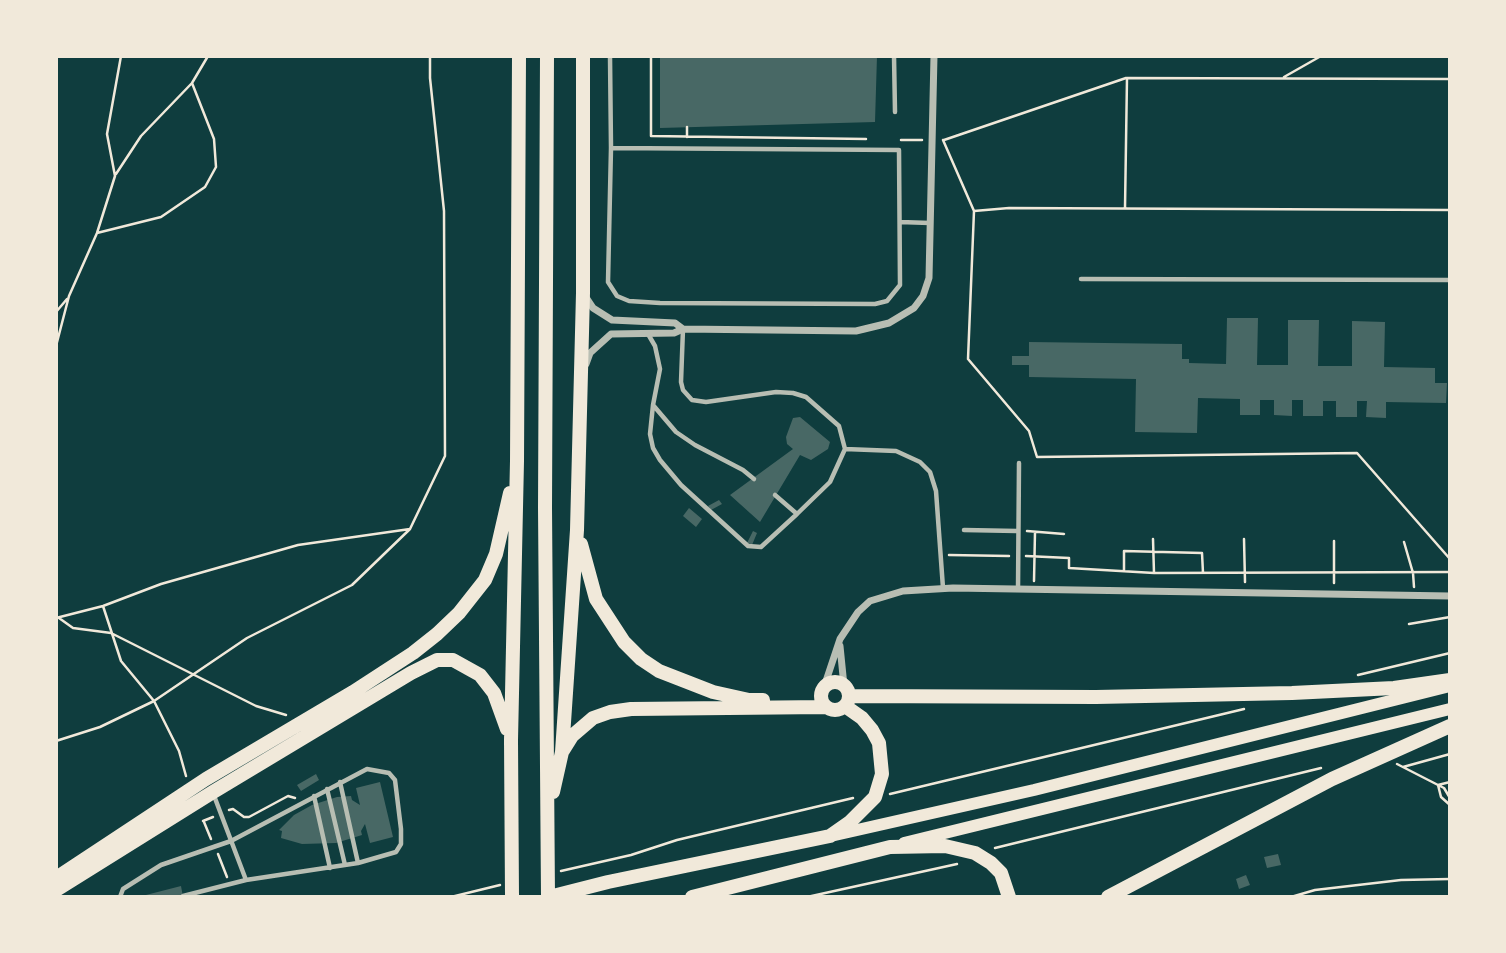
<!DOCTYPE html>
<html>
<head>
<meta charset="utf-8">
<style>
	body { margin:0 }
	#map { position:relative; width:1506px; height:953px; overflow:hidden; background:#0f3d3e; font-family:"Fira Sans Condensed",sans-serif }
	canvas { display:block }
	.frame { position:absolute; inset:0; border:58px solid #f1e9da; pointer-events:none }
</style>
</head>
<body>
<div id="map">
<canvas width="1506" height="953"></canvas>
<div class="frame"></div>
</div>
<script>
const c = document.querySelector('canvas').getContext('2d');
c.lineJoin = 'round';
function paint(path, color) {
  c.fillStyle = color;
  c.fill(path, 'evenodd');
}
function shape(rows) {
  const path = new Path2D();
  for (const r of rows) {
    if (r.length === 3) {
      path.moveTo(r[0] + r[2], r[1]);
      path.arc(r[0], r[1], r[2], 0, 2 * Math.PI);
      continue;
    }
    path.moveTo(r[0], r[1]);
    for (let i = 2; i < r.length; i += 2) path.lineTo(r[i], r[i + 1]);
  }
  return path;
}
function strokePath(path, color, width, dash) {
  c.strokeStyle = color;
  c.lineWidth = width;
  c.lineCap = dash ? 'butt' : 'round';
  c.setLineDash(dash || []);
  c.stroke(path);
}
paint(shape([
	[660,56,877,56,875,122,660,128],
	[1227,318,1258,318,1257,365,1288,365,1288,320,1319,320,1318,366,1352,366,1352,321,1385,322,1384,367,1435,368,1435,383,1447,383,1446,403,1386,402,1386,418,1366,417,1367,401,1357,401,1357,417,1336,417,1336,401,1323,401,1323,416,1303,416,1303,400,1292,400,1292,416,1274,415,1274,400,1260,400,1260,415,1240,415,1240,399,1198,398,1197,433,1135,432,1136,379,1029,377,1029,365,1012,365,1012,356,1029,356,1029,342,1182,344,1182,359,1189,359,1189,363,1226,364],
	[800,417,830,442,828,449,811,460,800,455,760,522,730,495,793,449,787,444,786,437,793,418],
	[719,500,722,504,711,510,708,506],
	[689,508,702,519,696,527,683,516],
	[753,531,757,533,752,545,747,543],
	[316,774,319,780,301,791,297,785],
	[380,782,393,837,370,843,365,824,361,831,362,835,336,843,302,844,281,838,282,831,279,830,294,815,312,805,337,797,351,796,352,800,360,805,356,788],
	[1278,854,1281,865,1267,868,1264,857],
	[1246,875,1250,885,1239,889,1236,879],
	[181,886,183,897,142,897,142,896]
]), '#486865');
strokePath(shape([
	[651,56,651,136,866,139],
	[1284,77,1321,56],
	[687,127,687,137],
	[901,140,922,140],
	[943,140,974,211,968,359,1029,431,1037,457,1357,453,1450,559],
	[944,140,1126,78],
	[116,174,141,136,192,83,208,56],
	[1125,208,1127,78,1450,79],
	[974,211,1009,208,1450,210],
	[97,233,161,217,205,187,216,167,214,139,192,83],
	[56,312,67,299],
	[56,346,69,296,97,233,115,176,107,134,121,56],
	[1027,531,1064,534],
	[1153,539,1154,573],
	[1244,539,1245,582],
	[1334,541,1334,583],
	[1404,542,1413,573,1414,587],
	[949,555,1009,556],
	[1026,556,1069,558,1069,568,1154,573,1450,572],
	[1124,571,1124,551,1202,553,1203,573],
	[1034,581,1035,532],
	[103,606,121,661,154,701,179,751,186,776],
	[56,618,103,606,161,584,298,545,410,529,445,456,444,211,430,78,430,56],
	[59,618,73,628,111,633,256,706,286,715],
	[1409,624,1450,617],
	[1358,675,1450,653],
	[56,741,100,727,154,701,247,638,352,585,410,529],
	[1397,764,1438,785,1444,788,1450,798],
	[1403,767,1450,754],
	[1450,782,1438,785,1441,797,1450,805],
	[890,794,1244,709],
	[229,810,233,809,244,817,249,817,288,796,295,798],
	[203,821,213,817],
	[204,822,211,839],
	[995,848,1321,768],
	[218,854,227,877],
	[561,871,631,855,677,840,853,798],
	[451,897,500,885],
	[807,897,957,864],
	[1291,897,1315,890,1401,880,1450,879]
]), '#f1e9da', 2.5);
strokePath(shape([
	[610,56,611,148,608,282,617,296,629,301,660,303,875,304,887,301,900,285,899,150,611,148],
	[894,56,895,112],
	[900,222,930,223],
	[1081,279,1450,280],
	[683,329,681,382,683,390,692,400,706,402,776,392,793,393,806,397,839,426,845,449,830,482,797,514,775,495],
	[648,334,655,346,660,369,653,405,676,432,695,445,743,470,754,479],
	[653,405,650,434,653,448,660,460,681,485,748,546,761,547,797,514],
	[845,449,896,451,920,462,930,472,936,491,943,588],
	[964,530,1017,531],
	[1018,589,1019,463],
	[340,782,358,863],
	[327,789,345,865],
	[213,793,246,880],
	[314,796,330,868],
	[120,897,123,889,161,865,231,841,367,769,389,773,395,780,401,829,401,844,396,852,358,863,246,880,183,896]
]), '#b8beb3', 4.5);
strokePath(shape([
	[585,296,593,308,612,320,675,323,683,329],
	[586,364,590,353,611,334,674,333,683,329,856,331,889,323,914,308,923,296,929,278,934,56],
	[840,646,844,686],
	[824,687,840,639,858,612,870,601,903,591,953,588,1450,596]
]), '#b8beb3', 7);
strokePath(shape([
	[835,835,1034,790,1450,686],
	[904,843,1450,709]
]), '#f1e9da', 12);
strokePath(shape([
	[547,56,545,507,548,897],
	[581,544,596,599,624,642,641,659,659,671,713,692,749,700,763,700],
	[835,696,14],
	[849,696,1096,697,1292,693,1394,688,1450,680],
	[562,752,577,530,583,293,583,56],
	[553,792,562,752,572,736,593,718,610,712,631,709,825,707],
	[56,878,206,779,353,692,413,653,437,634,459,613,485,580,496,554,510,493],
	[56,890,213,792,411,673,437,660,453,660,480,675,494,693,507,729],
	[512,897,511,740,517,461,519,56],
	[549,897,608,882,830,836,850,822,875,797,882,774,879,743,872,730,862,718,845,706],
	[692,897,890,847,945,846,975,853,991,863,1001,873,1009,897],
	[1108,897,1332,779,1450,726]
]), '#f1e9da', 14);
</script>
</body>
</html>
